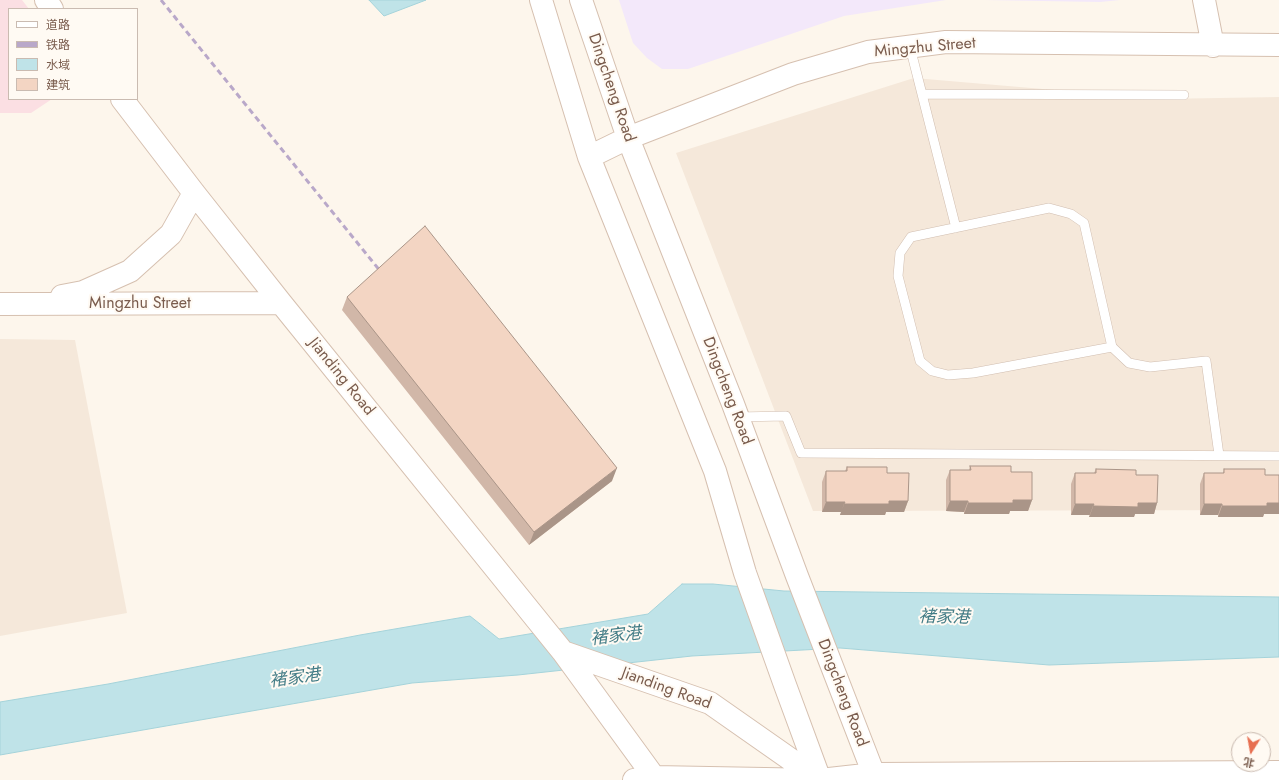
<!DOCTYPE html>
<html>
<head>
<meta charset="utf-8">
<style>
	body { margin:0 }
	#map { position:relative; width:1279px; height:780px; overflow:hidden; background:#fdf6ec; font-family:Jost,"Noto Sans SC",sans-serif }
	canvas { display:block }
	.legend { position:absolute; left:8px; top:8px; width:130px; height:92px; box-sizing:border-box; background:#fffaf3; border:1px solid #cabbb1; margin:0; padding:5px 7px; list-style:none; font-size:12px; color:#7a5c4d }
	.legend li { display:flex; align-items:center; gap:8px; height:20px }
	.legend b { width:20px; border:1px solid #cabbb1 }
	.north { position:absolute; left:1231px; top:732px; width:40px; height:40px; box-sizing:border-box; background:#fffaf3; border:1px solid #cabbb1; border-radius:50%; rotate:191deg; font-size:11px; font-weight:700; line-height:16px; text-align:center; color:#7a5c4d }
	.north::after { content:''; display:block; margin:auto; width:14px; height:18px; background:#e76f51; clip-path:polygon(50% 0,100% 100%,50% 72%,0 100%) }
</style>
</head>
<body>
<div id="map">
<canvas width="1279" height="780"></canvas>
<ul class="legend">
<li><b style="height:5px;background:#fff"></b>道路</li>
<li><b style="height:5px;background:#b9a8c9"></b>铁路</li>
<li><b style="height:11px;background:#bfe3e8"></b>水域</li>
<li><b style="height:11px;background:#f3d5c3"></b>建筑</li>
</ul>
<div class="north">北</div>
</div>
<script>
const c = document.querySelector('canvas').getContext('2d');
c.lineJoin = 'round';
function paint(path, color) {
  c.fillStyle = color;
  c.fill(path, 'evenodd');
}
function shape(rows) {
  const path = new Path2D();
  for (const r of rows) {
    path.moveTo(r[0], r[1]);
    for (let i = 2; i < r.length; i += 2) path.lineTo(r[i], r[i + 1]);
  }
  return path;
}
function strokePath(path, color, width, dash) {
  c.strokeStyle = color;
  c.lineWidth = width;
  c.lineCap = dash ? 'butt' : 'round';
  c.setLineDash(dash || []);
  c.stroke(path);
}
function drawText(font, color, halo, rows, align = 'center') {
  c.font = font + ' Jost,"Noto Sans SC",sans-serif';
  c.lineWidth = 4;
  c.setLineDash([]);
  c.textBaseline = 'middle';
  c.strokeStyle = halo;
  c.fillStyle = color;
  for (const [text, x, y, turn = 0] of rows) {
    c.save();
    c.translate(x, y);
    c.rotate((+turn || 0) * Math.PI / 180);
    c.textAlign = isNaN(turn) ? turn : align;
    if (halo) c.strokeText(text, 0, 0);
    c.fillText(text, 0, 0);
    c.restore();
  }
}
paint(shape([
	[914,78,1160,99,1279,97,1279,510,813,511,676,153],
	[0,339,75,340,127,613,0,636]
]), '#f5e8da');
paint(shape([
	[619,0,946,0,844,16,688,69,662,69,647,58,633,43],
	[984,0,1120,0,1100,2]
]), '#f3e8fa');
paint(shape([
	[0,0,22,0,29,9,9,9,9,99,52,99,31,113,0,113]
]), '#fbdfe3');
const water = shape([
	[369,0,426,0,384,16,369,0],
	[682,584,713,584,784,591,1279,597,1279,657,1049,665,840,648,692,656,518,675,412,683,0,755,0,702,108,684,360,635,470,616,499,639,648,614,682,584]
]);
paint(water, '#bfe3e8');
strokePath(water, '#a5d3da', 1);
const lane = shape([
	[910,47,956,228],
	[922,94,1184,95],
	[1112,347,973,373,948,375,932,371,920,361,898,276,900,253,911,237,1049,208,1071,214,1084,223,1112,347,1129,363,1150,367,1206,361,1219,455],
	[737,417,786,416,801,453,1279,456]
]);
const secondary = shape([
	[46,0,52,9],
	[541,0,589,157,715,471,745,573,785,685,820,780],
	[581,0,628,138,733,404,797,576,876,780],
	[1204,0,1213,46],
	[122,99,194,193,281,303,563,652,654,777],
	[589,157,628,138,793,74,868,52,946,42,1279,45],
	[62,296,83,292,130,271,171,234,194,193],
	[0,304,281,303],
	[563,652,710,703,820,780],
	[634,780,654,777,820,780,874,774,1279,772]
]);
strokePath(lane, '#d1beb0', 10);
strokePath(secondary, '#d6c0b0', 24);
strokePath(lane, '#fff', 9);
strokePath(secondary, '#fff', 22);
strokePath(shape([
	[161,0,385,277]
]), '#b9a8c9', 3, [6, 4]);
paint(shape([
	[347,297,612,481,529,545,342,310],
	[970,466,1011,472,1032,500,1028,511,1010,511,1009,514,964,514,964,512,946,511,946,480,950,470,969,470],
	[847,467,887,473,908,501,904,512,886,512,885,515,840,515,841,512,822,512,822,482,826,471,845,471],
	[1096,469,1136,475,1157,503,1154,514,1135,514,1134,517,1089,517,1090,515,1071,515,1071,484,1075,473,1094,473],
	[1224,469,1265,475,1279,475,1279,514,1264,514,1263,517,1218,517,1218,515,1200,515,1200,484,1204,473,1223,473]
]), '#d1b7a8');
paint(shape([
	[617,468,612,481,529,545,534,532],
	[1013,500,1032,500,1028,511,1010,511,1009,514,964,514,968,503],
	[889,501,908,501,904,512,886,512,885,515,840,515,844,504],
	[950,501,968,501,964,512,946,511],
	[826,502,845,502,841,512,822,512],
	[1138,503,1157,503,1154,514,1135,514,1134,517,1089,517,1093,506],
	[1267,503,1279,503,1279,514,1264,514,1263,517,1218,517,1222,506],
	[1075,504,1094,504,1090,515,1071,515],
	[1204,504,1222,504,1218,515,1200,515]
]), '#aa9588');
const building = shape([
	[425,226,617,468,534,532,347,297,425,226],
	[970,466,1011,466,1011,472,1032,472,1032,500,1013,500,1013,503,968,503,968,501,950,501,950,470,971,470,970,466],
	[847,467,887,467,887,473,909,473,908,501,889,501,889,504,844,504,845,502,826,502,826,471,847,471,847,467],
	[1096,469,1136,470,1136,475,1158,475,1157,503,1138,503,1138,507,1093,506,1094,504,1075,504,1075,473,1096,473,1096,469],
	[1224,469,1265,469,1265,475,1279,475,1279,503,1267,503,1267,506,1222,506,1222,504,1204,504,1204,473,1224,473,1224,469]
]);
paint(building, '#f3d5c3');
strokePath(building, '#aa9588', 1);
drawText('16px', '#7a5c4d', '#fffaf3', [
	["Mingzhu Street",925,48,-5],
	["Dingcheng Road",611,88,71],
	["Mingzhu Street",140,304],
	["Jianding Road",341,377,51],
	["Dingcheng Road",727,391,69],
	["Jianding Road",666,689,20],
	["Dingcheng Road",842,693,69]
]);
drawText('italic 17px', '#437c86', '#fffaf3', [
	["褚家港",944,618,1],
	["褚家港",616,637,-7],
	["褚家港",295,679,-8]
]);
</script>
</body>
</html>
